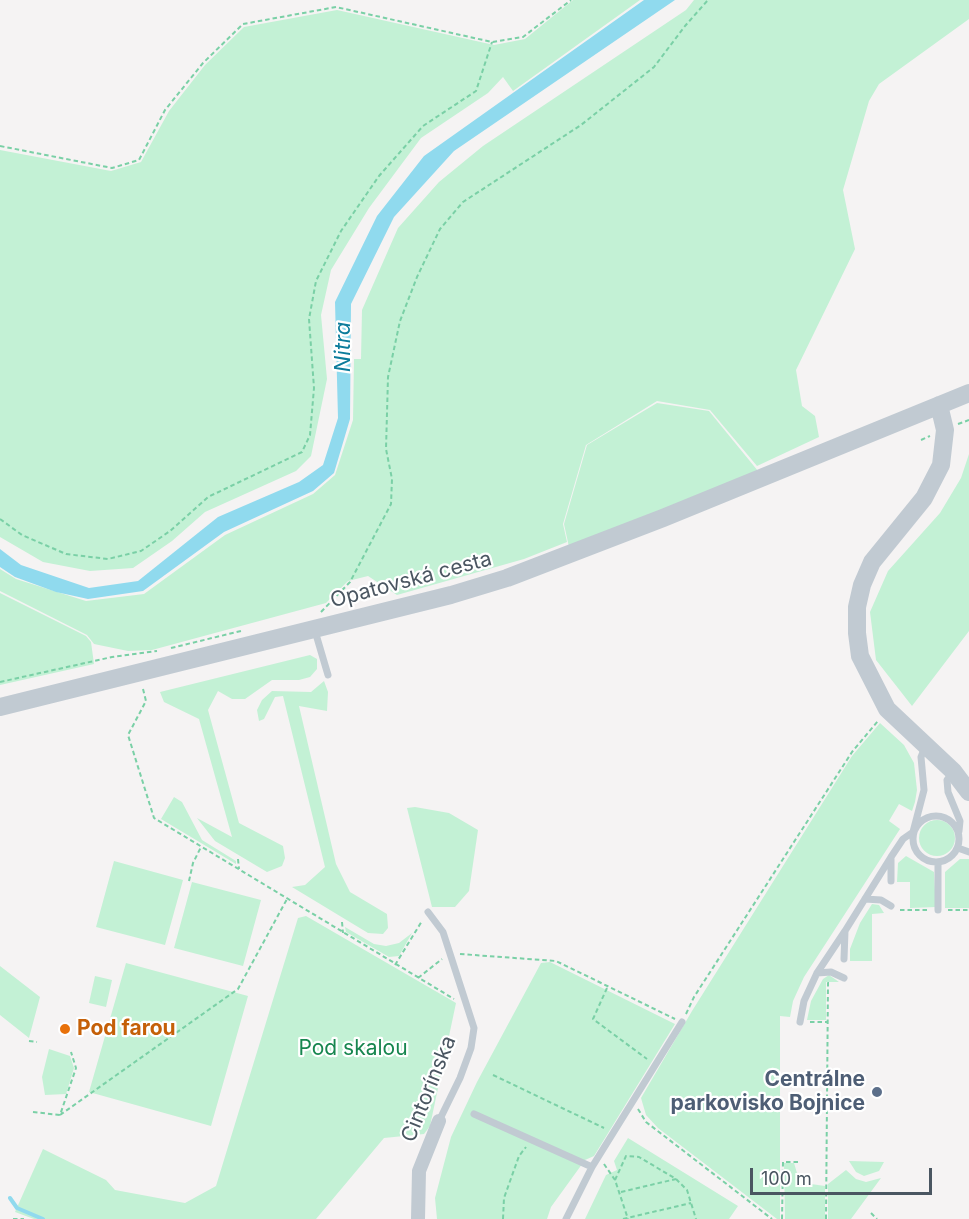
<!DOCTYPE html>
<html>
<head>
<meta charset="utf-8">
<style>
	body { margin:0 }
	#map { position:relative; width:969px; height:1219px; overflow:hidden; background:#f5f3f3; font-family:Inter,sans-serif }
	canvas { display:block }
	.scale { position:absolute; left:750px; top:1168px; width:182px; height:27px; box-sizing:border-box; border:3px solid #4a5661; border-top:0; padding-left:8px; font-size:18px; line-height:21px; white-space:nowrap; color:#4a5661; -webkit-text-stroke:4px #fff; paint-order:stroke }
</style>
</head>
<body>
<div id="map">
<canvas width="969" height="1219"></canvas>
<div class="scale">100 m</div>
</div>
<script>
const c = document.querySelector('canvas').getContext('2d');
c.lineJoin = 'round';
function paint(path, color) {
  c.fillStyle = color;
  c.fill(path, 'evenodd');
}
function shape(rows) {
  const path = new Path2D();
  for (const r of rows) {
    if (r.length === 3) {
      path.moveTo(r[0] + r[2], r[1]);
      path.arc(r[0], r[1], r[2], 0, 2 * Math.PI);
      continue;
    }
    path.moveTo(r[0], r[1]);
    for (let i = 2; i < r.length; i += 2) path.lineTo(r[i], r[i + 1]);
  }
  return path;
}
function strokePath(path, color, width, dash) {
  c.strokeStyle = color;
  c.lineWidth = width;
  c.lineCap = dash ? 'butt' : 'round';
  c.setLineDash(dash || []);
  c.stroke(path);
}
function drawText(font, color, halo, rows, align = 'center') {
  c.font = font + ' Inter,sans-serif';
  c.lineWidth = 4.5;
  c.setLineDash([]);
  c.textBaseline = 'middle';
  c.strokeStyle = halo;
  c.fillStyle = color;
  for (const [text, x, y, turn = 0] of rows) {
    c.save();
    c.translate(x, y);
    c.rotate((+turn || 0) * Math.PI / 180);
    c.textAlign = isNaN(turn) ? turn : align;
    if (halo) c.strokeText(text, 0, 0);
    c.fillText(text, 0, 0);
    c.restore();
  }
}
paint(shape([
	[573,0,640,0,513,91,503,77,488,93,421,138,369,208,331,270,321,315,327,379,311,456,296,471,205,512,172,541,133,568,90,571,43,562,0,537,0,150,111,171,141,162,169,111,205,65,244,27,337,10,494,45,525,39],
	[694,0,969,0,969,19,879,84,869,101,843,190,855,249,796,370,802,406,815,416,819,437,757,466,710,410,657,401,586,445,563,524,567,542,524,559,397,595,368,576,348,581,326,603,152,650,128,651,94,644,87,635,0,591,0,569,16,579,86,601,144,594,225,535,313,494,335,475,353,420,354,359,361,359,362,310,398,228,439,182,483,146,686,10],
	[657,403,709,411,758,471,569,547,564,524,587,445],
	[969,454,969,631,912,706,876,660,870,612,888,571,940,513,961,478],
	[0,593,86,636,91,642,94,664,0,685],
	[310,655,317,659,317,669,310,677,299,680,272,680,245,699,232,699,218,691,208,710,239,823,283,846,285,858,282,866,267,872,215,841,197,818,232,837,199,719,164,702,160,692],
	[324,681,328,692,327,711,299,706,336,864,350,892,387,914,388,928,383,934,368,933,292,887,305,885,325,867,283,696,275,697,264,719,259,721,257,710,262,700,272,691,311,692],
	[880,723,904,745,914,763,917,790,915,802,912,811,899,804,889,821,900,829,804,977,793,1001,790,1017,780,1016,780,1219,777,1219,658,1128,646,1115,641,1098,692,1011,852,756],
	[174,797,182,802,202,840,236,861,236,864,161,819],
	[415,807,449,813,478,830,469,891,455,907,432,907,407,808],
	[937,838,18],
	[906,856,934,872,936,907,910,908,910,882,897,882,898,863],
	[960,859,969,859,969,908,945,908,945,872],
	[114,861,183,880,165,945,96,927],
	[192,882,261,900,243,966,174,948],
	[872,904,879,905,884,913,872,914,872,961,850,961,850,949,860,923],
	[306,916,456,1003,430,1126,424,1134,384,1138,316,1219,34,1219,15,1212,43,1149,106,1180,115,1190,185,1203,216,1186,298,918],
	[345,927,374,944,386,946,399,943,412,933,399,956,389,957,346,932],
	[550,962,675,1024,594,1156,585,1160,551,1207,547,1219,437,1219,435,1198,451,1137,477,1082,541,963],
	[126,963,248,996,211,1126,89,1092],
	[0,966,40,997,29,1038,0,1015],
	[829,975,839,982,826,982,826,1020,807,1020,811,1001,823,979],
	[95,976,112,980,106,1007,89,1003],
	[49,1049,70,1056,74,1068,66,1094,45,1095,42,1077],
	[628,1138,738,1206,729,1219,585,1219,606,1175,617,1170,614,1161],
	[849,1161,884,1162,879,1171,864,1176,856,1172],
	[784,1163,794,1163,797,1173,811,1184,825,1186,825,1219,785,1219],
	[846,1170,856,1179,866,1182,881,1178,851,1219,828,1219,828,1184]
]), '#c3f1d5');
paint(shape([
	[644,0,675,0,454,151,394,217,351,304,350,419,334,473,313,491,224,532,143,591,88,599,56,592,15,577,0,567,0,549,21,565,89,588,138,581,218,517,299,482,323,465,338,418,335,302,377,216,424,156]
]), '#90daee');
strokePath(shape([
	[10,1198,17,1208,43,1219]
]), '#90daee', 4);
strokePath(shape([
	[0,146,112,168,139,160,165,110,203,63,243,24,336,7,492,42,523,37,571,0],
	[958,424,969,420],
	[921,440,930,436],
	[0,519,22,535,66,554,108,559,141,551,170,531,208,497,302,452,310,435,314,388,309,319,316,281,341,231,379,176,423,126,476,91,492,42],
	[321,612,350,582,391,504,392,479,386,449,388,377,400,321,417,277,440,229,463,202,581,125,654,67,685,26,708,0],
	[171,648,241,631],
	[0,682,112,657,157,651],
	[143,689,146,701,128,735,154,818,454,999],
	[238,859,239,869],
	[189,881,193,863,201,847],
	[900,910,930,910],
	[948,910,969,910],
	[342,922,343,933],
	[460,954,556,961,675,1019],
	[395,965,422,921],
	[418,978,442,959],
	[607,988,593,1019,647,1059],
	[686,1014,694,997,852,752,878,721],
	[810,1022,828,1022],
	[29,1041,37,1042],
	[493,1075,604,1128],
	[638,1109,646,1122,772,1219],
	[33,1112,60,1115,76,1068,71,1052],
	[60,1115,238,989,287,899],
	[604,1164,615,1180,628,1219],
	[615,1180,626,1156,639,1157,676,1179,687,1190,696,1219],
	[621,1192,676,1179],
	[871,1213,877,1219],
	[13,1219,24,1219],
	[503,1219,504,1198,519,1156,526,1147],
	[623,1219,691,1203],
	[782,1219,783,1162,800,1162],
	[826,1219,828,983,832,983]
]), '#7ad0a6', 2, [4.5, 3]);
strokePath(shape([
	[315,631,328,675],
	[952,773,947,780,948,792,960,821,959,831],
	[936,839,23],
	[958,848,969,852],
	[938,863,938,910],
	[891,881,891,857,903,839,913,832,918,813,924,790,921,757,925,747],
	[865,899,881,900,891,906],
	[428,912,443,932,474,1028,471,1048,460,1078,439,1121],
	[844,959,845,931,891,857],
	[817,973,831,972,844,978],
	[800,1022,804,1001,817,973,845,931],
	[474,1114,592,1167],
	[566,1219,592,1167,682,1022]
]), '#c1cad2', 7);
strokePath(shape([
	[418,1219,419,1171,439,1121]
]), '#c1cad2', 14);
strokePath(shape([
	[939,405,945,430,941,465,924,498,872,562,862,585,857,607,857,633,860,656,887,709,953,771,969,792],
	[0,707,451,595,507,578,663,518,969,393]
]), '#c1cad2', 18);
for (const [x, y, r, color] of [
	[65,1029,6,"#e8710a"],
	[877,1092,6,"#5c6f8a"]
]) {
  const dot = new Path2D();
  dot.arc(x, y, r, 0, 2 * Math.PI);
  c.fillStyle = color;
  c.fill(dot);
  strokePath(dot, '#fff', 2);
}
drawText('21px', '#4a5661', '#fff', [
	["Opatovská cesta",411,580,-15],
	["Cintorínska",429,1089,-68]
]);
drawText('bold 21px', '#c56008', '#fff', [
	["Pod farou",77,1029]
], 'left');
drawText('21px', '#17864f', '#fff', [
	["Pod skalou",353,1049]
]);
drawText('bold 21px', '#4e5e75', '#fff', [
	["Centrálne",865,1080],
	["parkovisko Bojnice",865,1104]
], 'right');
drawText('italic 22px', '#0c7c9b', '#fff', [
	["Nitra",343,347,-90]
]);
</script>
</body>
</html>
